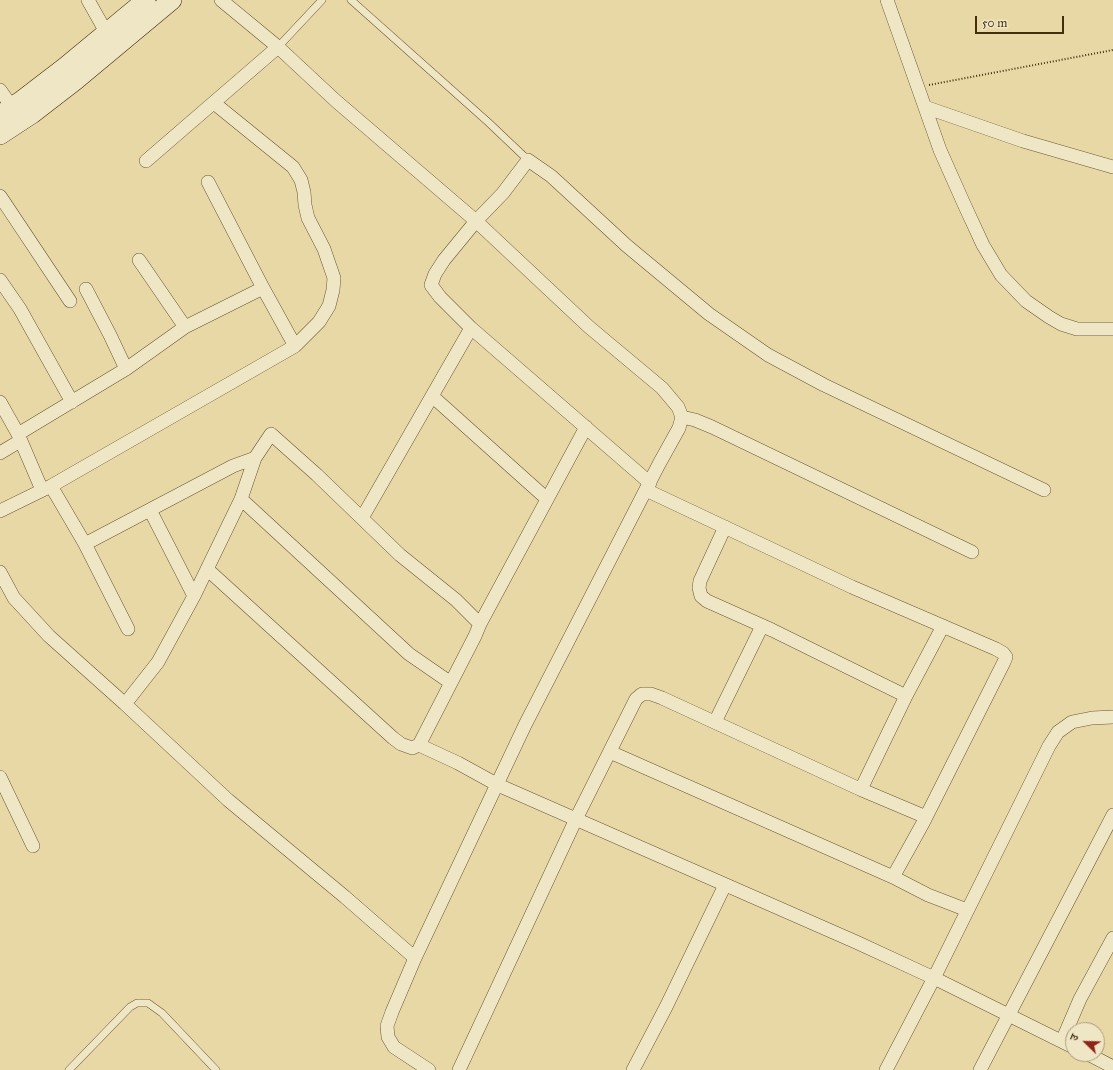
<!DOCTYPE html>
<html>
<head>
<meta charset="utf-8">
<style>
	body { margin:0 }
	#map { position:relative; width:1113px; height:1070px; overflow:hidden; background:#e7d8a6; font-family:"IM FELL Great Primer","Noto Serif Devanagari",serif }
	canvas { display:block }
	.north { position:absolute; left:1065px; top:1022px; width:40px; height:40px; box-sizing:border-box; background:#efe6c5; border:1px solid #aa9c7c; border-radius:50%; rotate:293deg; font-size:11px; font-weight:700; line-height:16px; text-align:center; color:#432e0e }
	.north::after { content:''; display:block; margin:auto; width:14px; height:18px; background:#8f2418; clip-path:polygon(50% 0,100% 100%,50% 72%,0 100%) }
	.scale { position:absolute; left:975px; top:16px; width:89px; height:18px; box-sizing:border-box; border:2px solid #432e0e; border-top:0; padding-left:5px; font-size:12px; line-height:14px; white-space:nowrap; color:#432e0e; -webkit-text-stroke:3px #efe6c5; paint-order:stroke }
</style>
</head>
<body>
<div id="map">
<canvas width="1113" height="1070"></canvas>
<div class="north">उ</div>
<div class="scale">50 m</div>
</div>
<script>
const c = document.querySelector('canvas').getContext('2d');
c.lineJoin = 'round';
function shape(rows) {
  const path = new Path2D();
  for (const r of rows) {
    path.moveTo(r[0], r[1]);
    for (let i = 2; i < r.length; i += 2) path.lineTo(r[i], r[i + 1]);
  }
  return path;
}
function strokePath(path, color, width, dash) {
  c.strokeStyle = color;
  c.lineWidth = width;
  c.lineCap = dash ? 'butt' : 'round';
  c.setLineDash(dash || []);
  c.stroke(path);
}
const lane = shape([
	[351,0,488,122,528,160],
	[278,47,322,0],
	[69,1070,130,1007,137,1003,148,1003,162,1013,216,1070]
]);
const street = shape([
	[88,0,106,32],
	[221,0,278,47,336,101,476,221,444,260,435,274,431,285,440,297,471,328,650,483],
	[887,0,940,150,964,204,983,245,1001,275,1026,301,1049,317,1061,324,1077,329,1113,329],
	[0,90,12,107],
	[214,103,293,167,301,180,304,192,305,205,308,218,324,249,334,278,333,290,329,306,319,322,295,346],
	[925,107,1023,141,1113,167],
	[146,161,278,47],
	[0,196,70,301],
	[139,260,185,327],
	[0,280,20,309,72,402],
	[86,289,110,335,126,369],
	[432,396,547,499],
	[0,402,18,434,42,490],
	[682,417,695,420,712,427,972,552],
	[18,434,126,369,185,327,263,288],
	[0,453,20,441],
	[51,486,295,346,263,288,208,182],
	[646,490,852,587,996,649,1003,653,1006,657,1004,662,923,823,893,877],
	[241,499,409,654,451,683],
	[150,510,194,596],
	[0,511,51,486,85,544,128,629],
	[362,518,471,328],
	[725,527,700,581,699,588,701,596,707,601,772,630,906,696],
	[85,544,233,466,255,458],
	[207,569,393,738,401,744,412,748,419,745,475,636,480,624,586,427],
	[0,572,14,598,49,636,125,704,158,662,194,596,241,499,255,458,271,434,317,475,400,555,456,600,480,624],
	[125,704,228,800,345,897,415,958],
	[715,722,762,626],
	[419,745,458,763,498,785,856,942,934,978,1073,1047],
	[610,752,893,877,928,895,967,910],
	[0,777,33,846],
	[862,790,863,785,906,696,943,626],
	[1062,1041,1080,999,1113,938],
	[1088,1054,1113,1067],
	[429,1070,394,1047,388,1037,387,1026,392,1012,415,958,525,725,659,464,679,428,682,417,678,407,662,388,589,327,476,221,503,193,528,160,551,176,563,187,627,246,709,314,768,355,824,385,1044,490],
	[459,1070,576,819,636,699,642,694,651,694,662,698,862,790,926,817],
	[633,1070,666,1007,725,885],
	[886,1070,934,978,1049,746,1058,732,1072,722,1092,718,1113,717],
	[980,1070,1113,815]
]);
const secondary = shape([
	[0,115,22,100,65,67,146,0],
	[0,135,32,114,76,80,172,0]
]);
strokePath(lane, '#6c5834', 8);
strokePath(street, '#6c5834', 14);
strokePath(secondary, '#432e0e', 20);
strokePath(shape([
	[929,85,1113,50]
]), '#432e0e', 2, [1, 2]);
strokePath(lane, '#efe6c5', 7);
strokePath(street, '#efe6c5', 13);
strokePath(secondary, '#efe6c5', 19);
</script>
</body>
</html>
